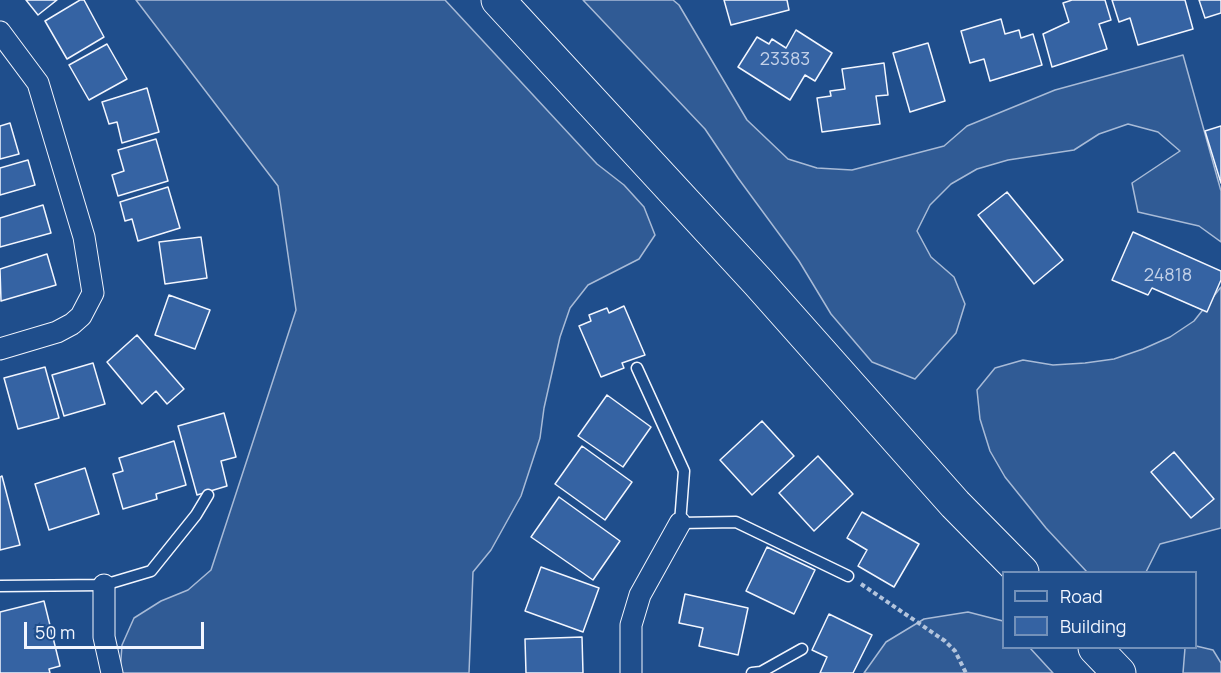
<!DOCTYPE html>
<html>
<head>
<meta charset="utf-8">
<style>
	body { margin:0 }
	#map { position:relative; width:1221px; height:673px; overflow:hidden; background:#1f4e8c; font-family:Manrope,sans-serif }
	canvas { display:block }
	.legend { position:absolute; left:1002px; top:571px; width:195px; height:78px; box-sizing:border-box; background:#1f4e8c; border:2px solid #7391ba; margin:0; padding:8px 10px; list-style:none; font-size:18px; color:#f2f6ff }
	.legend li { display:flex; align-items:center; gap:12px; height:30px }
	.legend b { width:30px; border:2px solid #7391ba }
	.scale { position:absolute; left:24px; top:622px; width:180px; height:27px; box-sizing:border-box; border:3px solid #f2f6ff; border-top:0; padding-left:8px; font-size:18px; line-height:21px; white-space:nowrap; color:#f2f6ff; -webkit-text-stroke:4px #1f4e8c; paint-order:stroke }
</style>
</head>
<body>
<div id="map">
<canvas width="1221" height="673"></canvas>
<ul class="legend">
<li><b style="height:8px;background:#1f4e8c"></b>Road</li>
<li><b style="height:16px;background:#3563a3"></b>Building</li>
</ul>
<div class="scale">50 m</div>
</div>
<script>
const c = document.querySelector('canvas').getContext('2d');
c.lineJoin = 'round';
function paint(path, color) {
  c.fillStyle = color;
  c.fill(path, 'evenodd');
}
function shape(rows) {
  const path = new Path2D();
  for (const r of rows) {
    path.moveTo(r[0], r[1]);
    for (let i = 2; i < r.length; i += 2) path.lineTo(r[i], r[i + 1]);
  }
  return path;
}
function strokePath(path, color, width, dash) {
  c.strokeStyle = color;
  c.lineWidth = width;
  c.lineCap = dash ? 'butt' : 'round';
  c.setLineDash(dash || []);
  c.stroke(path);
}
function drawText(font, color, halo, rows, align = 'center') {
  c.font = font + ' Manrope,sans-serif';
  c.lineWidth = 4.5;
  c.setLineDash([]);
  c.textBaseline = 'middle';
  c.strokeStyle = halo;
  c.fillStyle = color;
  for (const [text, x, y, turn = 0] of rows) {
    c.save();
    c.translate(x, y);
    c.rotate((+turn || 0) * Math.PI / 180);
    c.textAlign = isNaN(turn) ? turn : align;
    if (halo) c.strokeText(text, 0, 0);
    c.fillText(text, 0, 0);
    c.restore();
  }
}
const built = shape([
	[136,0,445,0,597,164,624,185,644,207,655,235,639,259,588,285,570,308,560,337,544,408,540,438,521,496,491,550,473,572,469,673,120,673,122,645,134,618,161,601,188,590,211,570,296,310,278,186,136,0],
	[583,0,673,0,679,5,747,120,788,159,817,168,852,170,944,146,967,126,1055,90,1183,55,1221,191,1221,242,1199,226,1138,212,1132,183,1180,151,1158,132,1128,124,1099,134,1074,150,1008,160,977,169,951,184,930,205,917,231,931,257,954,277,965,304,956,333,915,379,872,362,831,314,799,261,738,178,705,129,583,0],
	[1221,287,1221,528,1160,544,1146,572,1087,572,1046,528,1005,477,990,451,980,419,977,390,995,368,1023,360,1053,365,1085,363,1114,359,1143,349,1170,337,1194,321,1221,287],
	[968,612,1003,621,1004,648,1030,648,1053,673,864,673,886,642,924,619,968,612],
	[1196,646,1213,650,1221,663,1221,673,1183,673,1185,648,1196,646]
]);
paint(built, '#305b95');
strokePath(built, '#a8bbd7', 1.5);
const building = shape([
	[26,0,57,0,38,15,26,0],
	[80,0,84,0,104,37,67,59,45,21,80,0],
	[724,0,787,0,789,10,731,25,724,0],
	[1072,0,1105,0,1111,20,1099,24,1107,49,1052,67,1043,34,1069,22,1063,3,1072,0],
	[1112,0,1185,0,1193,29,1138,45,1130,18,1119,22,1112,0],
	[1199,0,1221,0,1221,13,1205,18,1199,0],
	[1001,19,1005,34,1019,30,1021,38,1033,34,1042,65,990,81,984,59,970,63,961,31,1001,19],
	[796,30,832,53,815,81,805,75,790,100,738,67,757,37,769,44,772,39,786,48,796,30],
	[928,43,945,101,910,112,893,53,928,43],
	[107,44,127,79,89,100,69,65,107,44],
	[884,63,888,95,876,96,880,124,822,132,817,98,831,96,830,91,845,89,842,69,884,63],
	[147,88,159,132,122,143,117,122,109,124,102,102,147,88],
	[10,123,19,154,0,159,0,126,10,123],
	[1221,126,1221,183,1205,131,1221,126],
	[156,139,168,181,118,196,112,175,124,171,118,150,156,139],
	[28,160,35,185,0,195,0,168,28,160],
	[168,187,180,228,138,241,132,219,125,221,120,202,168,187],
	[1007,192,1063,260,1034,284,978,215,1007,192],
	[43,205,51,233,0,247,0,218,43,205],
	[1133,232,1221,271,1221,280,1207,312,1152,288,1148,295,1112,280,1133,232],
	[201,237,207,278,165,284,159,242,201,237],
	[47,254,56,285,1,301,0,269,47,254],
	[169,295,210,310,195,349,155,335,169,295],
	[624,306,645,355,622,363,624,368,601,377,579,326,591,321,589,315,607,308,609,313,624,306],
	[137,335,184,389,167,404,156,391,142,404,107,362,137,335],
	[93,363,105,404,64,416,52,375,93,363],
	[45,367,59,418,18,429,4,378,45,367],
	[607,395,651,427,623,467,578,436,607,395],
	[224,413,236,457,221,461,227,486,197,495,178,426,224,413],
	[762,421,794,456,752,495,720,460,762,421],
	[174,441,186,485,156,494,157,499,123,509,113,474,123,471,119,458,174,441],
	[582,446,632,482,605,520,555,484,582,446],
	[1174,452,1214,499,1191,518,1151,472,1174,452],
	[818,456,853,494,814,531,779,493,818,456],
	[85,468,99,514,49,530,35,484,85,468],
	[2,476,20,545,0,550,0,477,2,476],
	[559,497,620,541,593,580,531,537,559,497],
	[862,512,919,544,894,587,858,566,867,550,847,538,862,512],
	[767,547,815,570,794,614,746,591,767,547],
	[541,567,599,588,583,632,525,611,541,567],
	[685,594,748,608,738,655,699,646,703,628,679,623,685,594],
	[44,601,60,666,49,669,50,673,0,673,0,612,44,601],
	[829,614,872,635,853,673,820,673,827,657,812,650,829,614],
	[582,637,583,673,526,673,525,639,582,637]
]);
paint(building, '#3563a3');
strokePath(building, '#f2f6ff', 1.5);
const lane = shape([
	[637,368,684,471,680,523,736,522,848,576],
	[0,586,104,585,151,571,196,515,208,495],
	[752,673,761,672,802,649]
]);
const street = shape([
	[0,32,38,83,84,237,93,293,81,316,72,324,57,332,0,349],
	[104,585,104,637,112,673],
	[631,673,631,625,640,595,680,523]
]);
const primary = shape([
	[498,0,758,282,955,504,1022,572],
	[1095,648,1119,673]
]);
strokePath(lane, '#f2f6ff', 13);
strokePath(street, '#f2f6ff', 23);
strokePath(primary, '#f2f6ff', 35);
strokePath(shape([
	[861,584,945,641,955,651,966,673]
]), '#b3c4dc', 4, [4.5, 3]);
strokePath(lane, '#1f4e8c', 10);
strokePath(street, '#1f4e8c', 21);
strokePath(primary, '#1f4e8c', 33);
drawText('18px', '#c3d1e8', null, [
	["23383",785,60],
	["24818",1168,276]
]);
</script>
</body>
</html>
